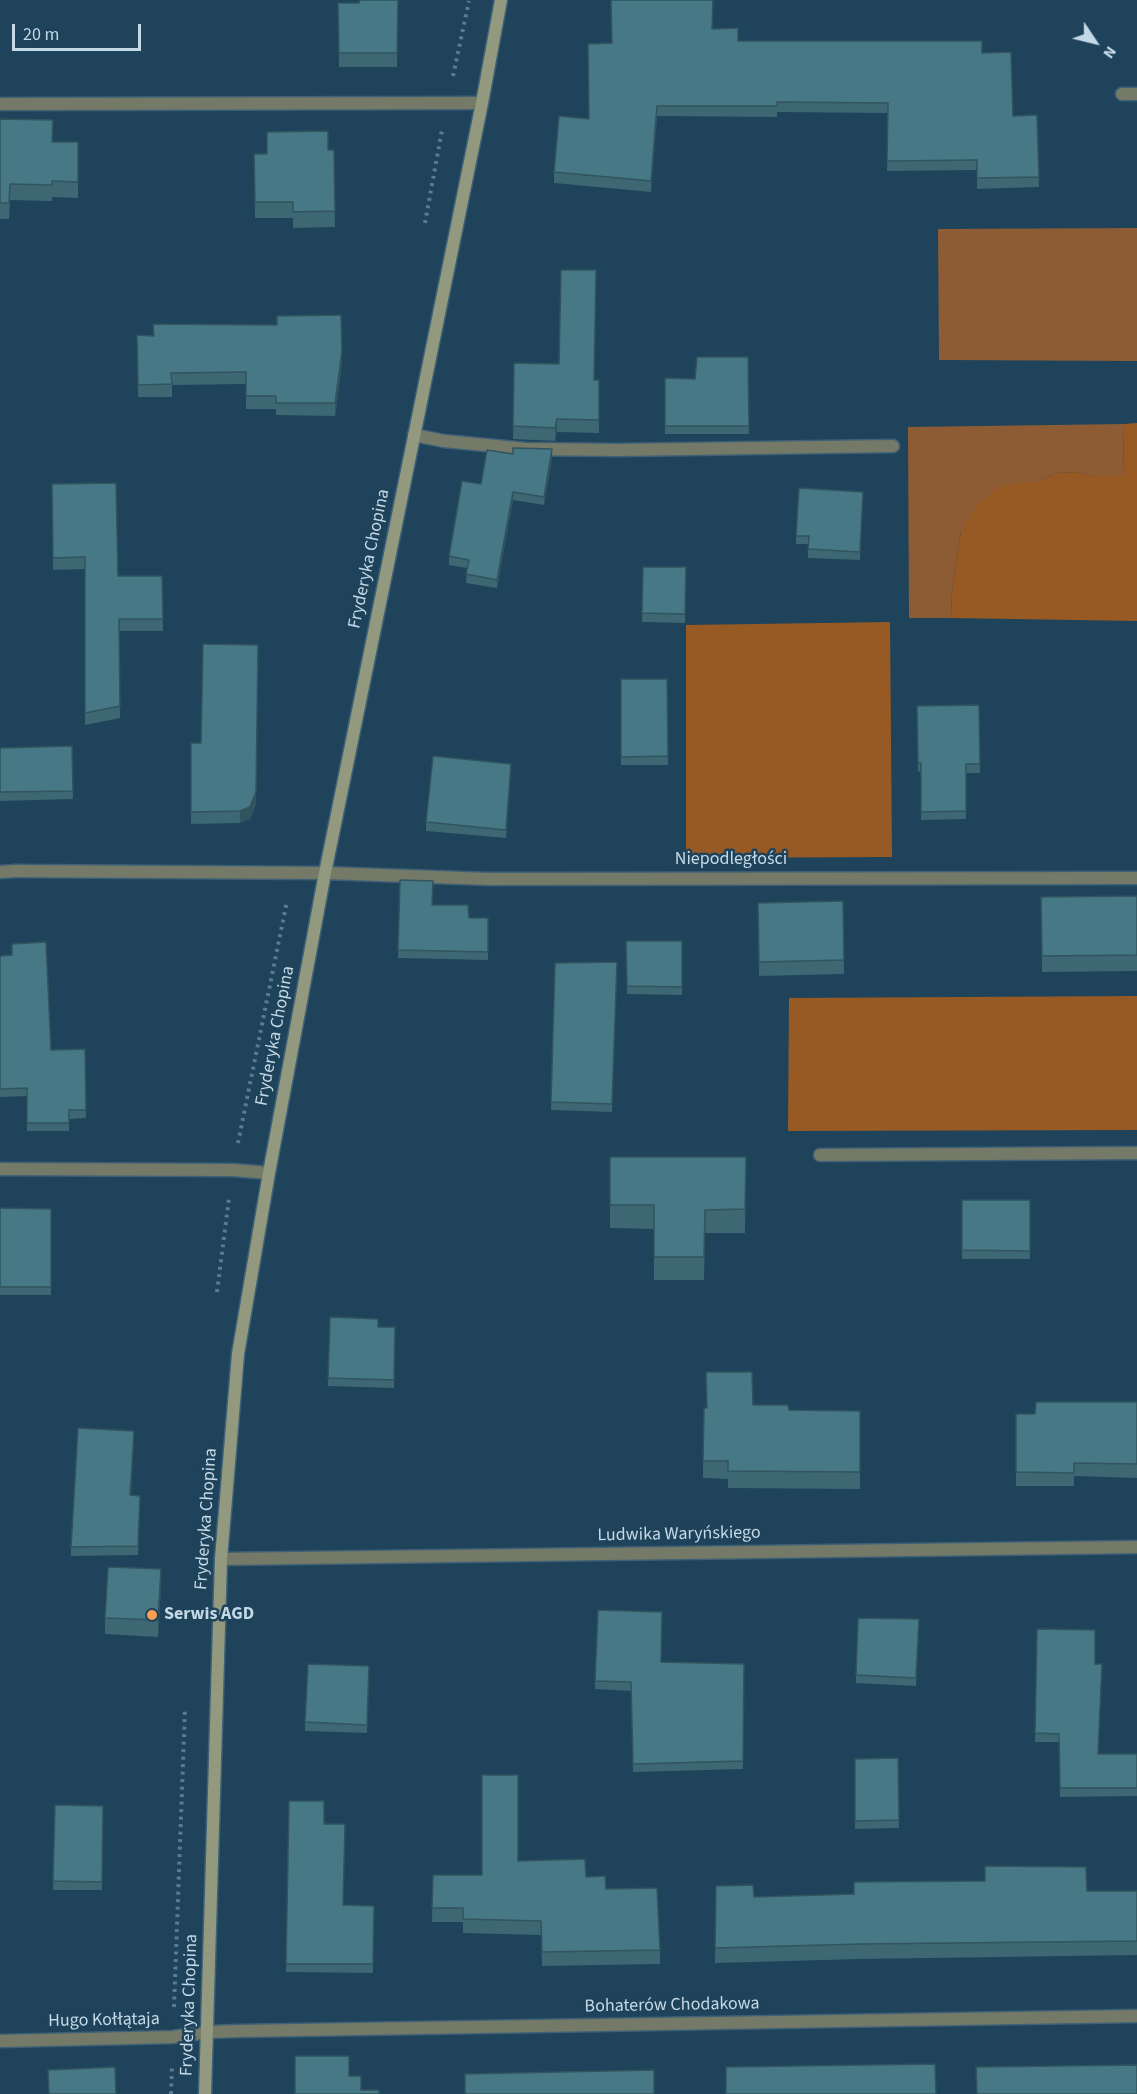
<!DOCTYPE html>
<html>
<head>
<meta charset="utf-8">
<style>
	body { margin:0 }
	#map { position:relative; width:1137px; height:2094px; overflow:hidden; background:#1e435a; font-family:"Source Sans 3",sans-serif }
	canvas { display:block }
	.north { position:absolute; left:1065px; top:12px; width:60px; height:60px; -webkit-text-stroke:4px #1e435a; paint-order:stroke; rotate:125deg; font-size:16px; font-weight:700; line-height:24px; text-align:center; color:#c4d8e6 }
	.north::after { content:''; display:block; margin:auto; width:21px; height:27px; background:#c4d8e6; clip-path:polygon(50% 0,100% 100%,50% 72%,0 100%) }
	.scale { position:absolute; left:12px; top:24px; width:129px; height:27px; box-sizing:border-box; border:3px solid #c4d8e6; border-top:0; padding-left:8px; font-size:18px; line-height:21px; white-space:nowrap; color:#c4d8e6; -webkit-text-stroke:4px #1e435a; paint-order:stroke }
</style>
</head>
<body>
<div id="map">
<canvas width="1137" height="2094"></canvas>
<div class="north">N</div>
<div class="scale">20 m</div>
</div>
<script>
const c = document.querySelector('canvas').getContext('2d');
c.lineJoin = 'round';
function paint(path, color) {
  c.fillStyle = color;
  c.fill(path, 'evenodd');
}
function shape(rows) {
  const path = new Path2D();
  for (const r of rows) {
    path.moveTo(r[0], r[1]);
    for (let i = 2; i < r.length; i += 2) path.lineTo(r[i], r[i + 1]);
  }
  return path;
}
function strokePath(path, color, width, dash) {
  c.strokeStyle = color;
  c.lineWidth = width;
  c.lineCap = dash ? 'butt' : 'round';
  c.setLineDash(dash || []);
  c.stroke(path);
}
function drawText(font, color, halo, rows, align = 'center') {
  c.font = font + ' "Source Sans 3",sans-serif';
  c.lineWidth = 5;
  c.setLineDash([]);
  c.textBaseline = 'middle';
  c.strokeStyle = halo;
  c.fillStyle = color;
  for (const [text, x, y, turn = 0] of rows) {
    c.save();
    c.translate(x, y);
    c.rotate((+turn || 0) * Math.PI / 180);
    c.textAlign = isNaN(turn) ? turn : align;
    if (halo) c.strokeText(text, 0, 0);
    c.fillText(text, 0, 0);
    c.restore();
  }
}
paint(shape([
	[1137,228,1137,361,939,360,938,229],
	[1124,424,1123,476,1093,476,1077,472,1056,473,1038,482,1021,482,961,531,952,591,951,618,909,618,908,427]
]), '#8e5c34');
paint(shape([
	[1137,423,1137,621,951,618,952,591,961,531,978,504,997,488,1021,482,1038,482,1056,473,1077,472,1093,476,1123,476,1124,424],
	[890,622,892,857,686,858,686,625],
	[1137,996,1137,1130,788,1131,789,998]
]), '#975a25');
const lane = shape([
	[1122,94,1137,94],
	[0,104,482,103],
	[414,435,444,441,526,449,618,450,893,446],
	[0,872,15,871]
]);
const street = shape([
	[15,871,325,873,489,879,1137,878],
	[820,1155,1137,1153],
	[0,1169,233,1170,269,1173],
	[221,1559,1137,1547],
	[0,2041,173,2037,208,2032,238,2031,1137,2016]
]);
const secondary = shape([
	[205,2094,221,1559,238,1354,269,1173,325,873,482,103,501,0]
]);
strokePath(lane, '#3f6176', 15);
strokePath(street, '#3f6176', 15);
strokePath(secondary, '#3f6176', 15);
strokePath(shape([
	[453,76,469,1],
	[425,223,442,130],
	[238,1143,287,901],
	[217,1292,229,1198],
	[174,2007,185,1709],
	[171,2094,172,2065]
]), '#5c7b8e', 4, [3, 4.5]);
strokePath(lane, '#757968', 12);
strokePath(street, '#757968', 12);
strokePath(secondary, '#93997e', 12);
paint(shape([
	[398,0,397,67,339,67,338,17,359,3],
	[713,29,738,41,982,53,1013,116,1037,115,1039,187,977,189,977,170,887,171,888,113,777,112,777,117,657,116,651,192,554,183,554,172,589,119,612,43],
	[0,119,52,142,78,142,78,198,52,197,52,201,10,200,9,219,0,219],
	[334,150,335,227,293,228,293,218,255,218,254,154],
	[153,324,342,363,335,416,276,415,276,409,246,409,246,384,172,385,172,397,138,397,137,335,153,336],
	[748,357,749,434,665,434,665,378,695,379],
	[514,363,594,380,599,380,599,433,557,432,555,441,513,439],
	[513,454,552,458,544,505,513,500,497,588,466,583,467,568,449,565,449,556,481,484],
	[52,484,118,576,162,576,163,631,119,631,120,718,85,725,85,569,53,570],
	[863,492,860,560,808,558,808,544,796,544,796,536],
	[643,567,686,567,685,623,642,622],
	[621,679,667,679,668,765,621,765],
	[979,705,980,773,966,773,966,819,921,820,921,771,918,772,917,706],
	[191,743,256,804,250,819,240,823,191,824],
	[72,746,73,799,0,801,0,748],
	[511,772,506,838,426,831,426,822],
	[400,880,433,905,469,918,488,918,488,960,398,958],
	[1137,896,1137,971,1042,972,1041,897],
	[843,901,844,974,759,976,758,903],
	[626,941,682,941,682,995,627,994],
	[12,944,51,1050,85,1049,86,1118,69,1119,69,1131,27,1131,27,1096,0,1097,0,956,12,955],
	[617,962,612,1112,551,1110,555,963],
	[610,1157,746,1157,745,1233,705,1233,704,1280,654,1280,654,1229,610,1228],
	[962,1200,1030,1200,1030,1259,962,1259],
	[0,1208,51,1209,51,1295,0,1295],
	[330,1317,378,1327,395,1327,394,1388,328,1386],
	[1137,1402,1137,1478,1074,1476,1074,1486,1016,1486,1016,1414,1035,1414],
	[753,1405,789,1410,860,1411,860,1489,728,1488,728,1479,703,1478,703,1461],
	[134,1440,131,1495,140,1504,138,1555,71,1556,71,1547],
	[161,1585,158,1637,105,1634,105,1618],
	[919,1628,916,1686,856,1683,856,1675],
	[1037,1629,1095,1664,1099,1754,1137,1754,1137,1796,1060,1797,1059,1742,1035,1742],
	[661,1662,744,1664,743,1769,633,1772,631,1691,595,1689,595,1681],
	[369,1674,367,1733,305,1731,305,1722],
	[898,1758,899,1828,855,1829,855,1759],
	[289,1801,324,1824,343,1905,374,1906,373,1973,286,1972],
	[55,1805,103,1806,102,1890,53,1890],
	[518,1861,586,1877,606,1889,660,1950,660,1964,542,1966,541,1935,463,1933,463,1922,432,1922,433,1875,482,1875],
	[716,1886,754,1897,1137,1891,1137,1955,861,1959,715,1963]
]), '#3c6773');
paint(shape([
	[657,106,657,116,651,192,651,181],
	[342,351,342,363,335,416,335,403],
	[557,419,557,432,555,441,555,428],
	[552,449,552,458,544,505,544,497],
	[513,492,513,500,497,588,497,580],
	[258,645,256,804,250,819,240,823,240,811],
	[511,764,511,772,506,838,506,830],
	[161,1569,161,1585,158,1637,158,1620]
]), '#31545e');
const building = shape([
	[360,0,398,0,397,53,339,53,338,3,359,3,360,0],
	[611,0,713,0,712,29,738,28,738,41,982,41,982,53,1011,52,1013,116,1037,115,1039,177,977,178,977,160,887,161,888,103,777,102,777,106,657,106,651,181,554,172,559,116,589,119,588,44,612,43,611,0],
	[0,119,53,120,52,142,78,142,78,182,52,181,52,185,10,184,9,203,0,203,0,119],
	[328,131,328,150,334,150,335,211,293,212,293,202,255,202,254,154,267,154,267,132,328,131],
	[561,270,596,270,594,380,599,380,599,420,557,419,555,428,513,426,514,363,559,364,561,270],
	[341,315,342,351,335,403,276,403,276,396,246,396,246,372,171,373,172,384,138,385,137,335,154,336,153,324,277,325,277,316,341,315],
	[697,357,748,357,749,426,665,426,665,378,695,379,697,357],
	[513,448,552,449,544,497,513,492,497,580,466,574,469,560,449,556,462,481,481,484,487,450,513,454,513,448],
	[116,483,118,576,162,576,163,619,119,619,120,706,85,713,85,557,53,558,52,484,116,483],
	[799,488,863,492,860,552,808,549,809,536,796,536,799,488],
	[643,567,686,567,685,614,642,613,643,567],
	[203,644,258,645,256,792,250,807,240,811,191,812,191,743,201,743,203,644],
	[621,679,667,679,668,756,621,757,621,679],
	[979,705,980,764,966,764,966,811,921,812,921,763,918,763,917,706,979,705],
	[72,746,73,791,0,792,0,748,72,746],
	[433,756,511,764,506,830,426,822,433,756],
	[400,880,433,881,432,905,468,905,469,918,488,918,488,952,398,950,400,880],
	[1137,896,1137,955,1042,956,1041,897,1137,896],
	[843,901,844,960,759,962,758,903,843,901],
	[626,941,682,941,682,987,627,986,626,941],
	[46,942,51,1050,85,1049,86,1110,69,1110,69,1123,27,1123,27,1088,0,1089,0,956,12,955,12,944,46,942],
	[617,962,612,1104,551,1102,555,963,617,962],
	[610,1157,746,1157,745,1209,705,1210,704,1257,654,1257,654,1205,610,1205,610,1157],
	[962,1200,1030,1200,1030,1251,962,1250,962,1200],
	[0,1208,51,1209,51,1287,0,1287,0,1208],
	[330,1317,378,1319,378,1327,395,1327,394,1380,328,1378,330,1317],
	[706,1372,752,1372,753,1405,788,1405,789,1410,860,1411,860,1472,728,1471,728,1461,703,1461,704,1408,707,1408,706,1372],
	[1036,1402,1137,1402,1137,1464,1074,1463,1074,1473,1016,1472,1016,1414,1035,1414,1036,1402],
	[78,1428,134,1431,130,1495,140,1496,138,1546,71,1547,78,1428],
	[108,1567,161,1569,158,1620,105,1618,108,1567],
	[598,1610,662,1612,661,1662,744,1664,743,1761,633,1764,631,1682,595,1681,598,1610],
	[858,1618,919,1619,916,1678,856,1675,858,1618],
	[1037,1629,1095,1630,1095,1664,1102,1664,1098,1754,1137,1754,1137,1788,1060,1788,1059,1734,1035,1733,1037,1629],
	[308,1664,369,1666,367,1725,305,1722,308,1664],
	[898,1758,899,1820,855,1821,855,1759,898,1758],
	[482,1775,518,1775,518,1861,585,1859,586,1877,605,1876,606,1889,657,1888,660,1950,542,1952,541,1921,463,1919,463,1908,432,1908,433,1875,482,1875,482,1775],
	[289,1801,324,1801,324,1824,345,1824,343,1905,374,1906,373,1964,286,1964,289,1801],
	[55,1805,103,1806,102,1882,53,1881,55,1805],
	[985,1866,1086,1867,1087,1891,1137,1891,1137,1941,861,1944,715,1948,716,1886,753,1885,754,1897,854,1894,854,1882,985,1881,985,1866],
	[295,2056,349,2056,349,2076,361,2076,361,2090,379,2090,379,2094,295,2094,295,2056],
	[935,2064,936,2094,726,2094,726,2067,935,2064],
	[1137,2065,1137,2094,977,2094,976,2067,1137,2065],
	[115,2067,116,2094,49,2094,48,2070,115,2067],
	[654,2070,654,2094,465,2094,465,2074,654,2070]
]);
paint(building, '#467886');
strokePath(building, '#31545e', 1.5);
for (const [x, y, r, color] of [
	[152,1615,6,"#fb9e51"]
]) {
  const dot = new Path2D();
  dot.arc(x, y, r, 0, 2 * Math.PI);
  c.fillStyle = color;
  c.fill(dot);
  strokePath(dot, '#1e435a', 2);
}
drawText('18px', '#c4d8e6', '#1e435a', [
	["Fryderyka Chopina",370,559,-78],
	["Niepodległości",731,860],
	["Fryderyka Chopina",276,1036,-79],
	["Fryderyka Chopina",207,1519,-86],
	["Ludwika Waryńskiego",679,1535,-1],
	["Fryderyka Chopina",190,2005,-88],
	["Bohaterów Chodakowa",672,2006,-1],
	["Hugo Kołłątaja",104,2021,-1]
]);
drawText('bold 18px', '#c4d8e6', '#1e435a', [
	["Serwis AGD",164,1615]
], 'left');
</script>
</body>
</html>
